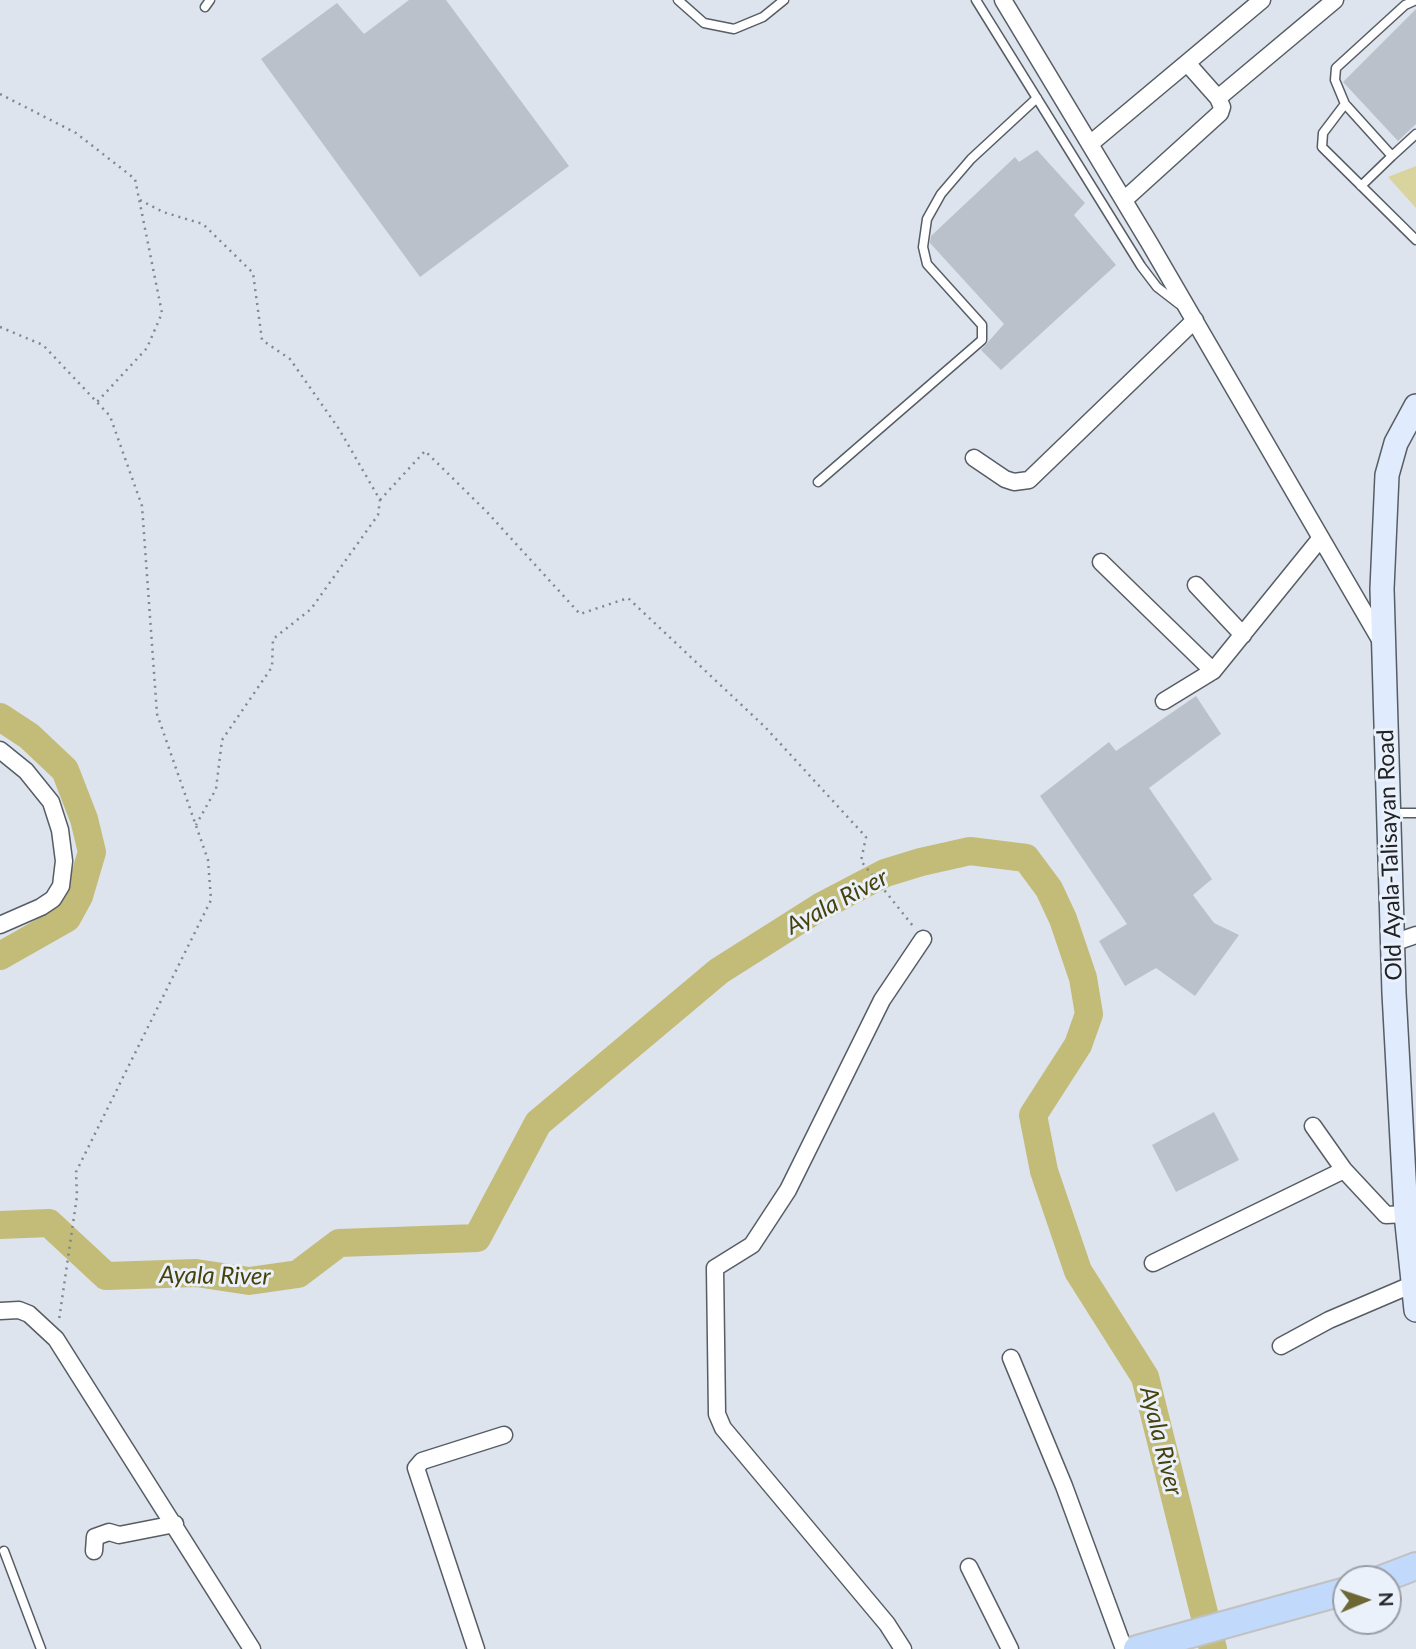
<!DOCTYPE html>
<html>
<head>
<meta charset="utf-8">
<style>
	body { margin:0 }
	#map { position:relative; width:1416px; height:1649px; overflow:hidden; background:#dde4ed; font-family:Lato,sans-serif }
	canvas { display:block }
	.north { position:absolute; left:1332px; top:1565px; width:70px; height:70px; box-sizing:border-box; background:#eaf1fb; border:2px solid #999ea6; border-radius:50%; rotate:88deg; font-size:19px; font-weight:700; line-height:28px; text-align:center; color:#202226 }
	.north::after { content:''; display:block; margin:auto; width:24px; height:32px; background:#6d6734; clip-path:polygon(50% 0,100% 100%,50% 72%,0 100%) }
</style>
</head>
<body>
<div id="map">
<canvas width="1416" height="1649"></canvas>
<div class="north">N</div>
</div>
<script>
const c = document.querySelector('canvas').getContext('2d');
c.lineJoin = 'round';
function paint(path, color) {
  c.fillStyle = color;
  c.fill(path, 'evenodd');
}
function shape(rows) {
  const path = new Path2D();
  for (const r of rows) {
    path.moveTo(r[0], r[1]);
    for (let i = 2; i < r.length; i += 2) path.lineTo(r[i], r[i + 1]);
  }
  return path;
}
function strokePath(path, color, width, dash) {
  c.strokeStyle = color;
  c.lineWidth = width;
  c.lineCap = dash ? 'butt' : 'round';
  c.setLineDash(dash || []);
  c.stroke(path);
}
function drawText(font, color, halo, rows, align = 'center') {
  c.font = font + ' Lato,sans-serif';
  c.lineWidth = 6;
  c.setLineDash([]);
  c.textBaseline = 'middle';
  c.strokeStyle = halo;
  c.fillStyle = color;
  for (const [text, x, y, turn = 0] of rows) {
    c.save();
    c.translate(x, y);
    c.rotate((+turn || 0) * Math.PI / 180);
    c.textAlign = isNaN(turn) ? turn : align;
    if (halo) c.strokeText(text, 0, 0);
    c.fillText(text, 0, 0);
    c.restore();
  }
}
paint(shape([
	[1416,166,1416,208,1388,177]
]), '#d9d49e');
strokePath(shape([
	[0,717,29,736,65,770,84,819,92,852,79,896,67,918,0,956],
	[0,1225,49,1223,106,1276,196,1273,249,1281,298,1274,339,1243,477,1238,538,1123,719,971,820,907,885,873,921,862,970,851,1026,858,1049,889,1063,919,1083,978,1089,1014,1078,1045,1033,1115,1044,1171,1078,1271,1145,1377,1213,1649]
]), '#c3bb78', 28);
paint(shape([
	[409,0,446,0,569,166,420,277,261,59,337,3,364,34],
	[1416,9,1416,124,1398,141,1343,82],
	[1037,150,1085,203,1074,215,1116,265,1001,370,981,350,1004,324,930,243,931,236,1015,157,1019,162],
	[1196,696,1221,734,1149,788,1212,879,1193,895,1214,923,1239,935,1195,996,1156,968,1125,986,1099,941,1127,924,1040,796,1109,742,1116,751],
	[1214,1112,1239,1160,1176,1192,1152,1145]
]), '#bac1ca');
const lane = shape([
	[678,0,704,23,734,29,763,17,784,0],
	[976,0,1141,266,1157,287,1179,304],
	[205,7,210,0],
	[1345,104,1323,133,1322,147,1416,240],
	[1392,156,1416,134],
	[1361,186,1392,156,1345,104,1335,80,1336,68,1405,5,1416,0],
	[818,482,982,340,982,325,927,264,923,247,927,219,941,194,971,159,1037,98],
	[1391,813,1416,813],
	[4,1551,41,1649]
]);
const street = shape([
	[1003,0,1150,244,1382,643],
	[1218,98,1335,0],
	[1090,144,1262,0],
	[1124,200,1220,113,1222,107,1218,98,1187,63],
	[974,458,1005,479,1014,482,1029,480,1195,320],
	[1101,562,1213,671],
	[1196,585,1243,635],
	[1164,701,1213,671,1320,539],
	[0,750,26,771,51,802,60,830,64,861,61,886,53,899,41,907,0,925],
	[1393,943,1416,935],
	[1313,1126,1344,1170,1386,1215,1406,1214],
	[1153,1263,1344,1170],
	[0,1311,19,1310,29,1314,56,1339,252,1649],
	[1281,1346,1329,1320,1411,1285],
	[1011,1358,1064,1486,1124,1649],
	[94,1551,95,1537,109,1532,119,1535,175,1524],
	[969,1567,1010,1649],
	[476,1649,416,1468,422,1461,504,1435],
	[903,1649,887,1624,723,1428,717,1414,715,1268,752,1245,788,1190,882,1000,923,939]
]);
const secondary = shape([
	[1416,406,1396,443,1387,475,1382,589,1394,993,1406,1214,1416,1310]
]);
const primary = shape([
	[1382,1579,1416,1566],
	[1137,1649,1346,1591]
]);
strokePath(lane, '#575d65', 11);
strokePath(street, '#575d65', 19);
strokePath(secondary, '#575d65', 26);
strokePath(primary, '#c1c1c2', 30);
strokePath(shape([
	[0,94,76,133,135,179,162,313,147,348,97,402],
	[140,200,163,212,203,224,253,273,262,340,290,359,339,429,380,500,378,515,311,609,273,639,272,667,222,740,216,789,196,825],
	[0,327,43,345,110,416,142,506,157,714,208,860,211,900,76,1172,77,1196,59,1320],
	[380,500,425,451,487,512,580,614,628,598,765,727,866,837,861,861,913,926]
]), '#82878d', 2.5, [2, 5]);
strokePath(lane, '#fff', 8);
strokePath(street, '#fff', 16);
strokePath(secondary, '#e0ecfd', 23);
strokePath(primary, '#c1d9fa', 26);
drawText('23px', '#202226', '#eaf1fb', [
	["Old Ayala-Talisayan Road",1390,855,-92]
]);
drawText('italic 24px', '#47410b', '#eaf1fb', [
	["Ayala River",837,902,-28],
	["Ayala River",215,1276,1],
	["Ayala River",1161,1441,76]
]);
</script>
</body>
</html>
